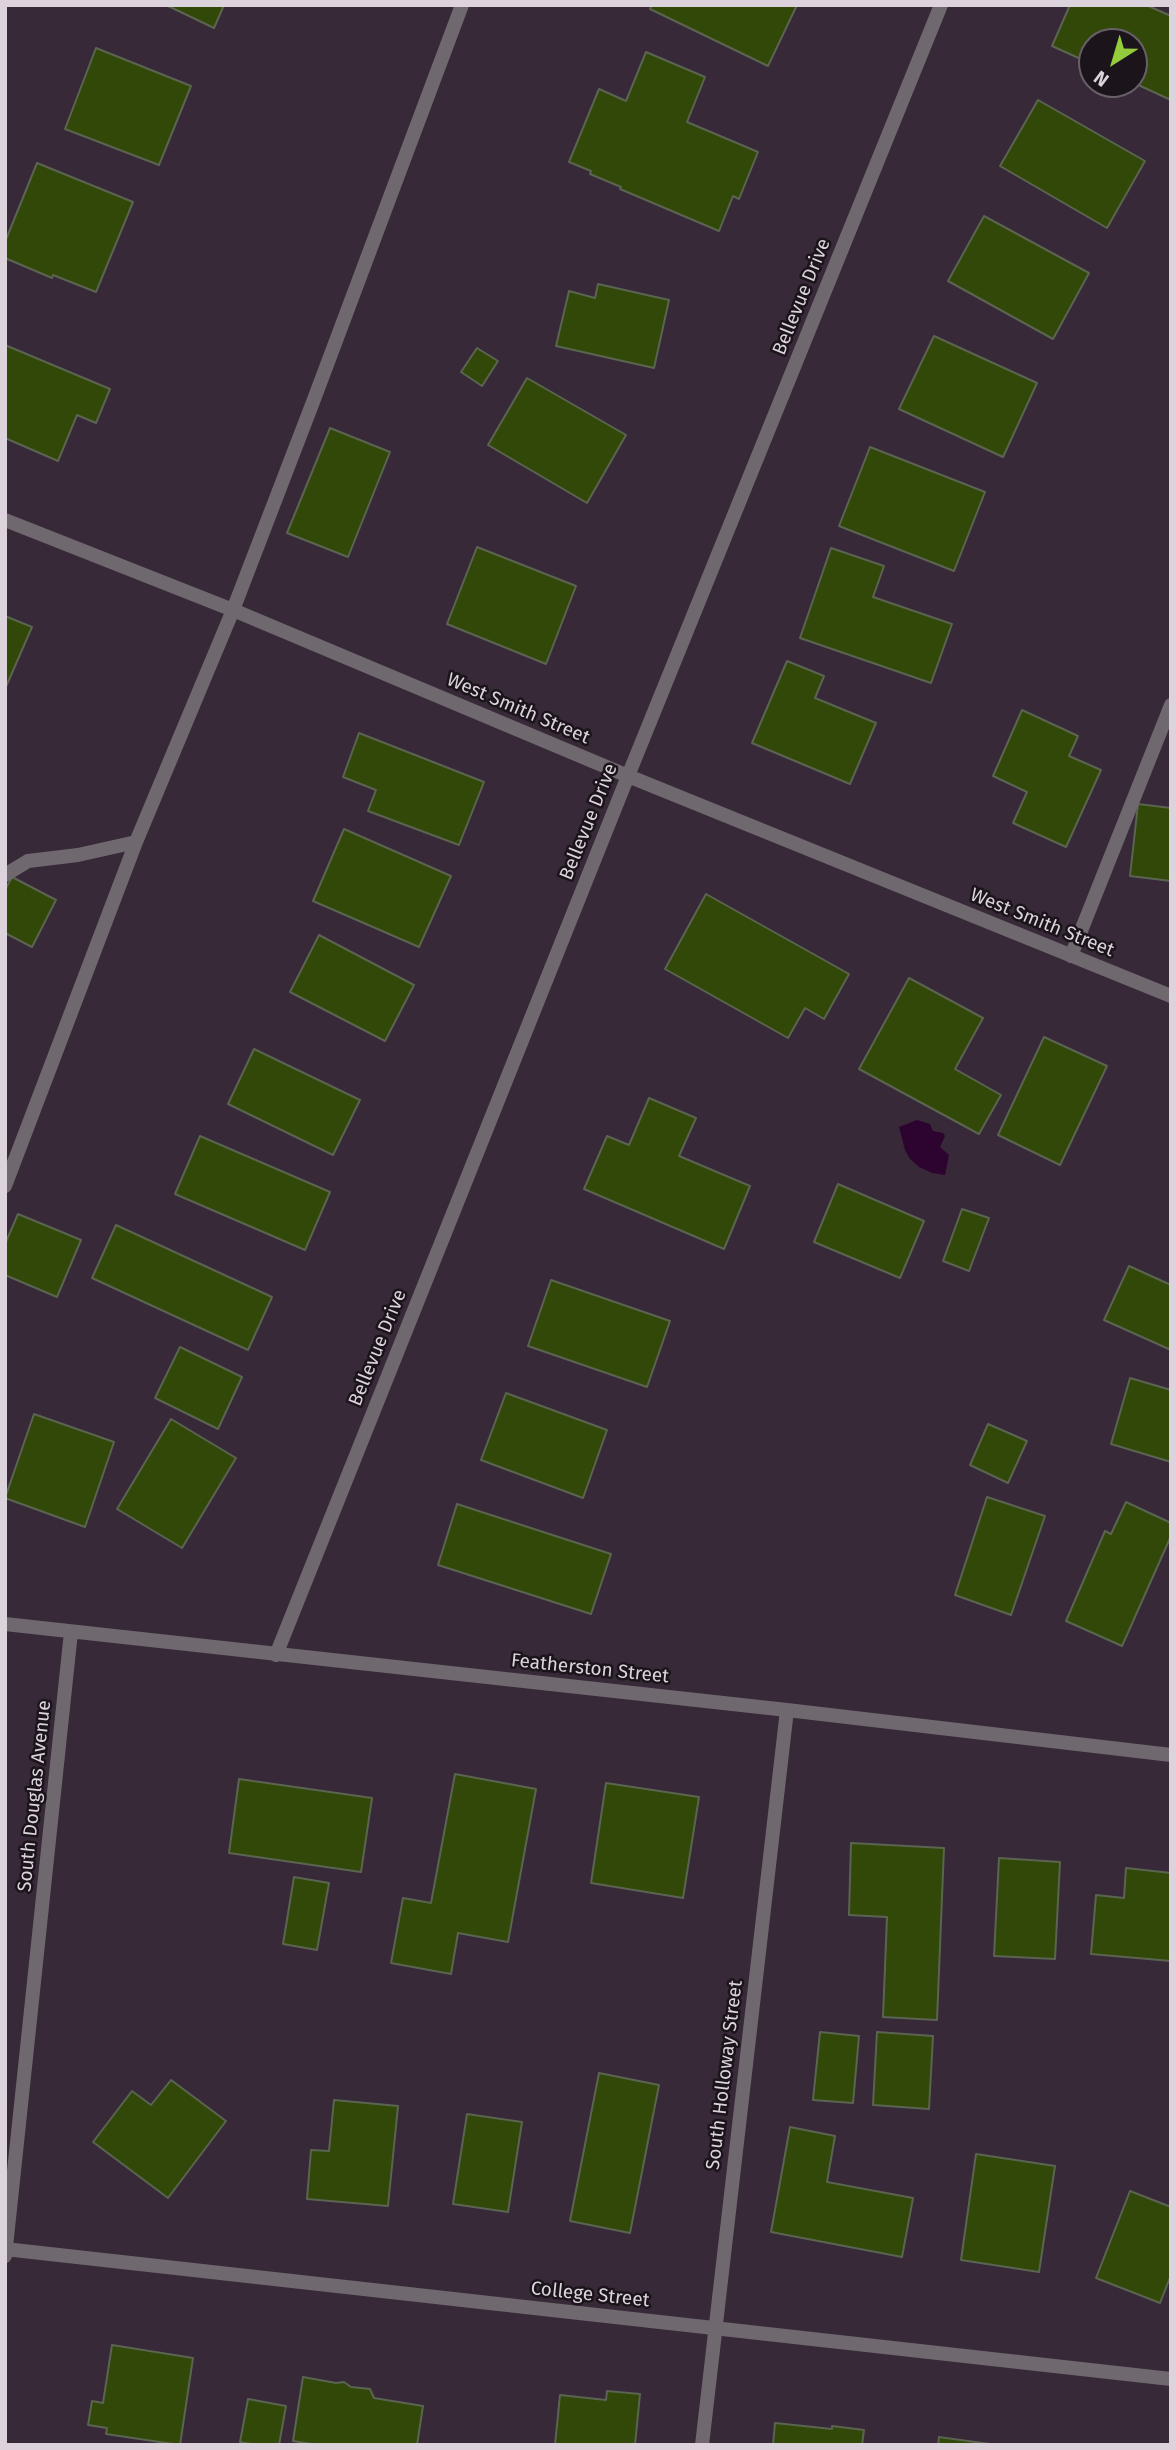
<!DOCTYPE html>
<html>
<head>
<meta charset="utf-8">
<style>
	body { margin:0 }
	#map { position:relative; width:1176px; height:2450px; overflow:hidden; background:#372937; font-family:"Fira Sans",sans-serif }
	canvas { display:block }
	.frame { position:absolute; inset:0; border:7px solid #dcd3dc; pointer-events:none }
	.north { position:absolute; left:1078px; top:28px; width:70px; height:70px; box-sizing:border-box; background:#1b141b; border:2px solid #686068; border-radius:50%; rotate:217deg; font-size:19px; font-weight:700; line-height:28px; text-align:center; color:#dcd3dc }
	.north::after { content:''; display:block; margin:auto; width:24px; height:32px; background:#95cc3b; clip-path:polygon(50% 0,100% 100%,50% 72%,0 100%) }
</style>
</head>
<body>
<div id="map">
<canvas width="1176" height="2450"></canvas>
<div class="frame"></div>
<div class="north">N</div>
</div>
<script>
const c = document.querySelector('canvas').getContext('2d');
c.lineJoin = 'round';
function paint(path, color) {
  c.fillStyle = color;
  c.fill(path, 'evenodd');
}
function shape(rows) {
  const path = new Path2D();
  for (const r of rows) {
    path.moveTo(r[0], r[1]);
    for (let i = 2; i < r.length; i += 2) path.lineTo(r[i], r[i + 1]);
  }
  return path;
}
function strokePath(path, color, width, dash) {
  c.strokeStyle = color;
  c.lineWidth = width;
  c.lineCap = dash ? 'butt' : 'round';
  c.setLineDash(dash || []);
  c.stroke(path);
}
function drawText(font, color, halo, rows, align = 'center') {
  c.font = font + ' "Fira Sans",sans-serif';
  c.lineWidth = 5;
  c.setLineDash([]);
  c.textBaseline = 'middle';
  c.strokeStyle = halo;
  c.fillStyle = color;
  for (const [text, x, y, turn = 0] of rows) {
    c.save();
    c.translate(x, y);
    c.rotate((+turn || 0) * Math.PI / 180);
    c.textAlign = isNaN(turn) ? turn : align;
    if (halo) c.strokeText(text, 0, 0);
    c.fillText(text, 0, 0);
    c.restore();
  }
}
paint(shape([
	[917,1120,930,1124,933,1131,943,1133,945,1136,940,1147,949,1155,945,1175,932,1173,919,1167,910,1159,905,1150,899,1127]
]), '#2d042f');
const building = shape([
	[166,5,224,5,214,28,166,5],
	[652,5,797,5,768,66,650,9,652,5],
	[1070,5,1146,5,1171,16,1171,100,1134,83,1134,42,1092,42,1092,64,1052,46,1070,5],
	[96,48,191,86,159,165,65,129,96,48],
	[646,52,705,77,687,122,758,152,739,199,733,196,719,231,620,189,621,187,590,174,591,171,569,162,599,89,626,101,646,52],
	[1038,100,1145,161,1107,228,1000,166,1038,100],
	[37,163,133,202,96,292,53,275,52,278,5,258,5,242,37,163],
	[984,216,1089,273,1053,339,948,281,984,216],
	[598,284,669,300,654,368,556,346,569,291,595,298,598,284],
	[934,336,1037,383,1003,457,899,409,934,336],
	[5,345,110,389,96,423,77,415,58,461,5,438,5,345],
	[477,348,498,361,482,386,461,372,477,348],
	[527,378,626,435,587,503,488,445,527,378],
	[330,428,390,452,348,557,287,533,330,428],
	[870,447,985,492,954,571,839,526,870,447],
	[477,547,576,586,546,664,447,624,477,547],
	[831,548,884,566,873,597,952,624,931,683,800,638,831,548],
	[5,616,32,627,5,689,5,616],
	[787,661,824,676,815,698,876,723,850,784,752,743,787,661],
	[1022,710,1078,736,1069,756,1101,770,1066,847,1013,823,1027,792,993,776,1022,710],
	[359,733,484,782,459,845,368,811,376,790,343,777,359,733],
	[1138,804,1171,808,1171,881,1130,876,1138,804],
	[344,829,451,876,419,947,313,901,344,829],
	[12,877,56,900,32,947,5,933,5,890,12,877],
	[706,894,849,974,824,1019,805,1008,788,1038,665,969,706,894],
	[319,935,414,985,385,1041,290,992,319,935],
	[909,978,983,1018,955,1069,1001,1095,979,1134,859,1069,909,978],
	[1044,1037,1107,1066,1060,1165,998,1135,1044,1037],
	[254,1049,360,1100,333,1155,228,1104,254,1049],
	[649,1098,696,1118,679,1156,750,1186,724,1249,584,1189,607,1136,629,1145,649,1098],
	[200,1136,330,1192,305,1250,175,1194,200,1136],
	[838,1184,924,1221,900,1278,814,1242,838,1184],
	[962,1209,989,1218,969,1271,943,1261,962,1209],
	[18,1214,81,1240,57,1297,5,1275,5,1244,18,1214],
	[116,1225,272,1297,248,1350,92,1278,116,1225],
	[1129,1266,1171,1285,1171,1350,1104,1320,1129,1266],
	[551,1280,670,1321,647,1387,528,1346,551,1280],
	[180,1347,242,1377,218,1429,155,1398,180,1347],
	[1130,1378,1171,1390,1171,1462,1111,1444,1130,1378],
	[506,1393,607,1430,583,1498,481,1460,506,1393],
	[34,1414,114,1442,85,1527,5,1498,34,1414],
	[171,1419,236,1458,182,1548,117,1509,171,1419],
	[988,1424,1027,1441,1008,1483,970,1465,988,1424],
	[987,1497,1045,1516,1011,1615,955,1595,987,1497],
	[1126,1502,1171,1523,1171,1536,1122,1646,1066,1621,1105,1531,1111,1534,1126,1502],
	[457,1504,611,1554,591,1614,438,1565,457,1504],
	[455,1774,536,1789,508,1942,458,1933,451,1974,391,1963,403,1898,431,1903,455,1774],
	[239,1779,372,1798,361,1872,229,1853,239,1779],
	[606,1783,699,1797,683,1898,591,1883,606,1783],
	[851,1843,944,1848,937,2020,883,2017,887,1917,849,1915,851,1843],
	[999,1858,1060,1862,1055,1959,994,1956,999,1858],
	[1126,1868,1171,1873,1171,1961,1091,1954,1096,1895,1124,1898,1126,1868],
	[294,1877,329,1883,317,1950,283,1944,294,1877],
	[820,2032,859,2036,853,2103,813,2100,820,2032],
	[877,2032,933,2036,929,2109,873,2105,877,2032],
	[599,2073,659,2085,630,2233,570,2221,599,2073],
	[171,2080,226,2121,168,2198,93,2142,132,2091,151,2105,171,2080],
	[334,2100,398,2106,388,2206,307,2199,311,2150,329,2151,334,2100],
	[467,2114,522,2122,508,2212,453,2204,467,2114],
	[790,2127,835,2136,827,2182,913,2198,902,2257,771,2232,790,2127],
	[976,2154,1055,2166,1039,2272,961,2260,976,2154],
	[1130,2191,1171,2207,1171,2275,1160,2303,1096,2278,1130,2191],
	[112,2345,193,2358,180,2445,106,2434,107,2428,88,2425,92,2401,103,2403,112,2345],
	[303,2377,336,2383,344,2382,351,2387,370,2389,374,2398,423,2406,417,2445,318,2445,293,2441,303,2377],
	[607,2391,640,2394,635,2445,555,2445,560,2395,606,2400,607,2391],
	[248,2399,286,2406,279,2445,256,2445,240,2442,248,2399],
	[775,2423,832,2429,832,2426,864,2430,862,2445,773,2445,775,2423],
	[939,2437,997,2445,938,2445,939,2437]
]);
paint(building, '#314809');
strokePath(building, '#5b6451', 2);
strokePath(shape([
	[5,875,28,861,78,855,136,842],
	[1071,956,1171,705],
	[5,1186,136,842,233,610,313,402,462,5]
]), '#6f686f', 14);
strokePath(shape([
	[5,520,233,610,628,776,1171,996],
	[5,1624,787,1710,1171,1755],
	[276,1655,628,776,941,5],
	[5,2249,1171,2379],
	[5,2256,71,1632],
	[702,2445,787,1710]
]), '#6f686f', 14);
drawText('19px', '#dcd3dc', '#1b141b', [
	["Bellevue Drive",802,297,-68],
	["West Smith Street",518,709,23],
	["Bellevue Drive",589,822,-68],
	["West Smith Street",1042,923,22],
	["Bellevue Drive",378,1348,-68],
	["Featherston Street",590,1669,6],
	["South Douglas Avenue",35,1796,-84],
	["South Holloway Street",725,2075,-83],
	["College Street",590,2295,6]
]);
</script>
</body>
</html>
